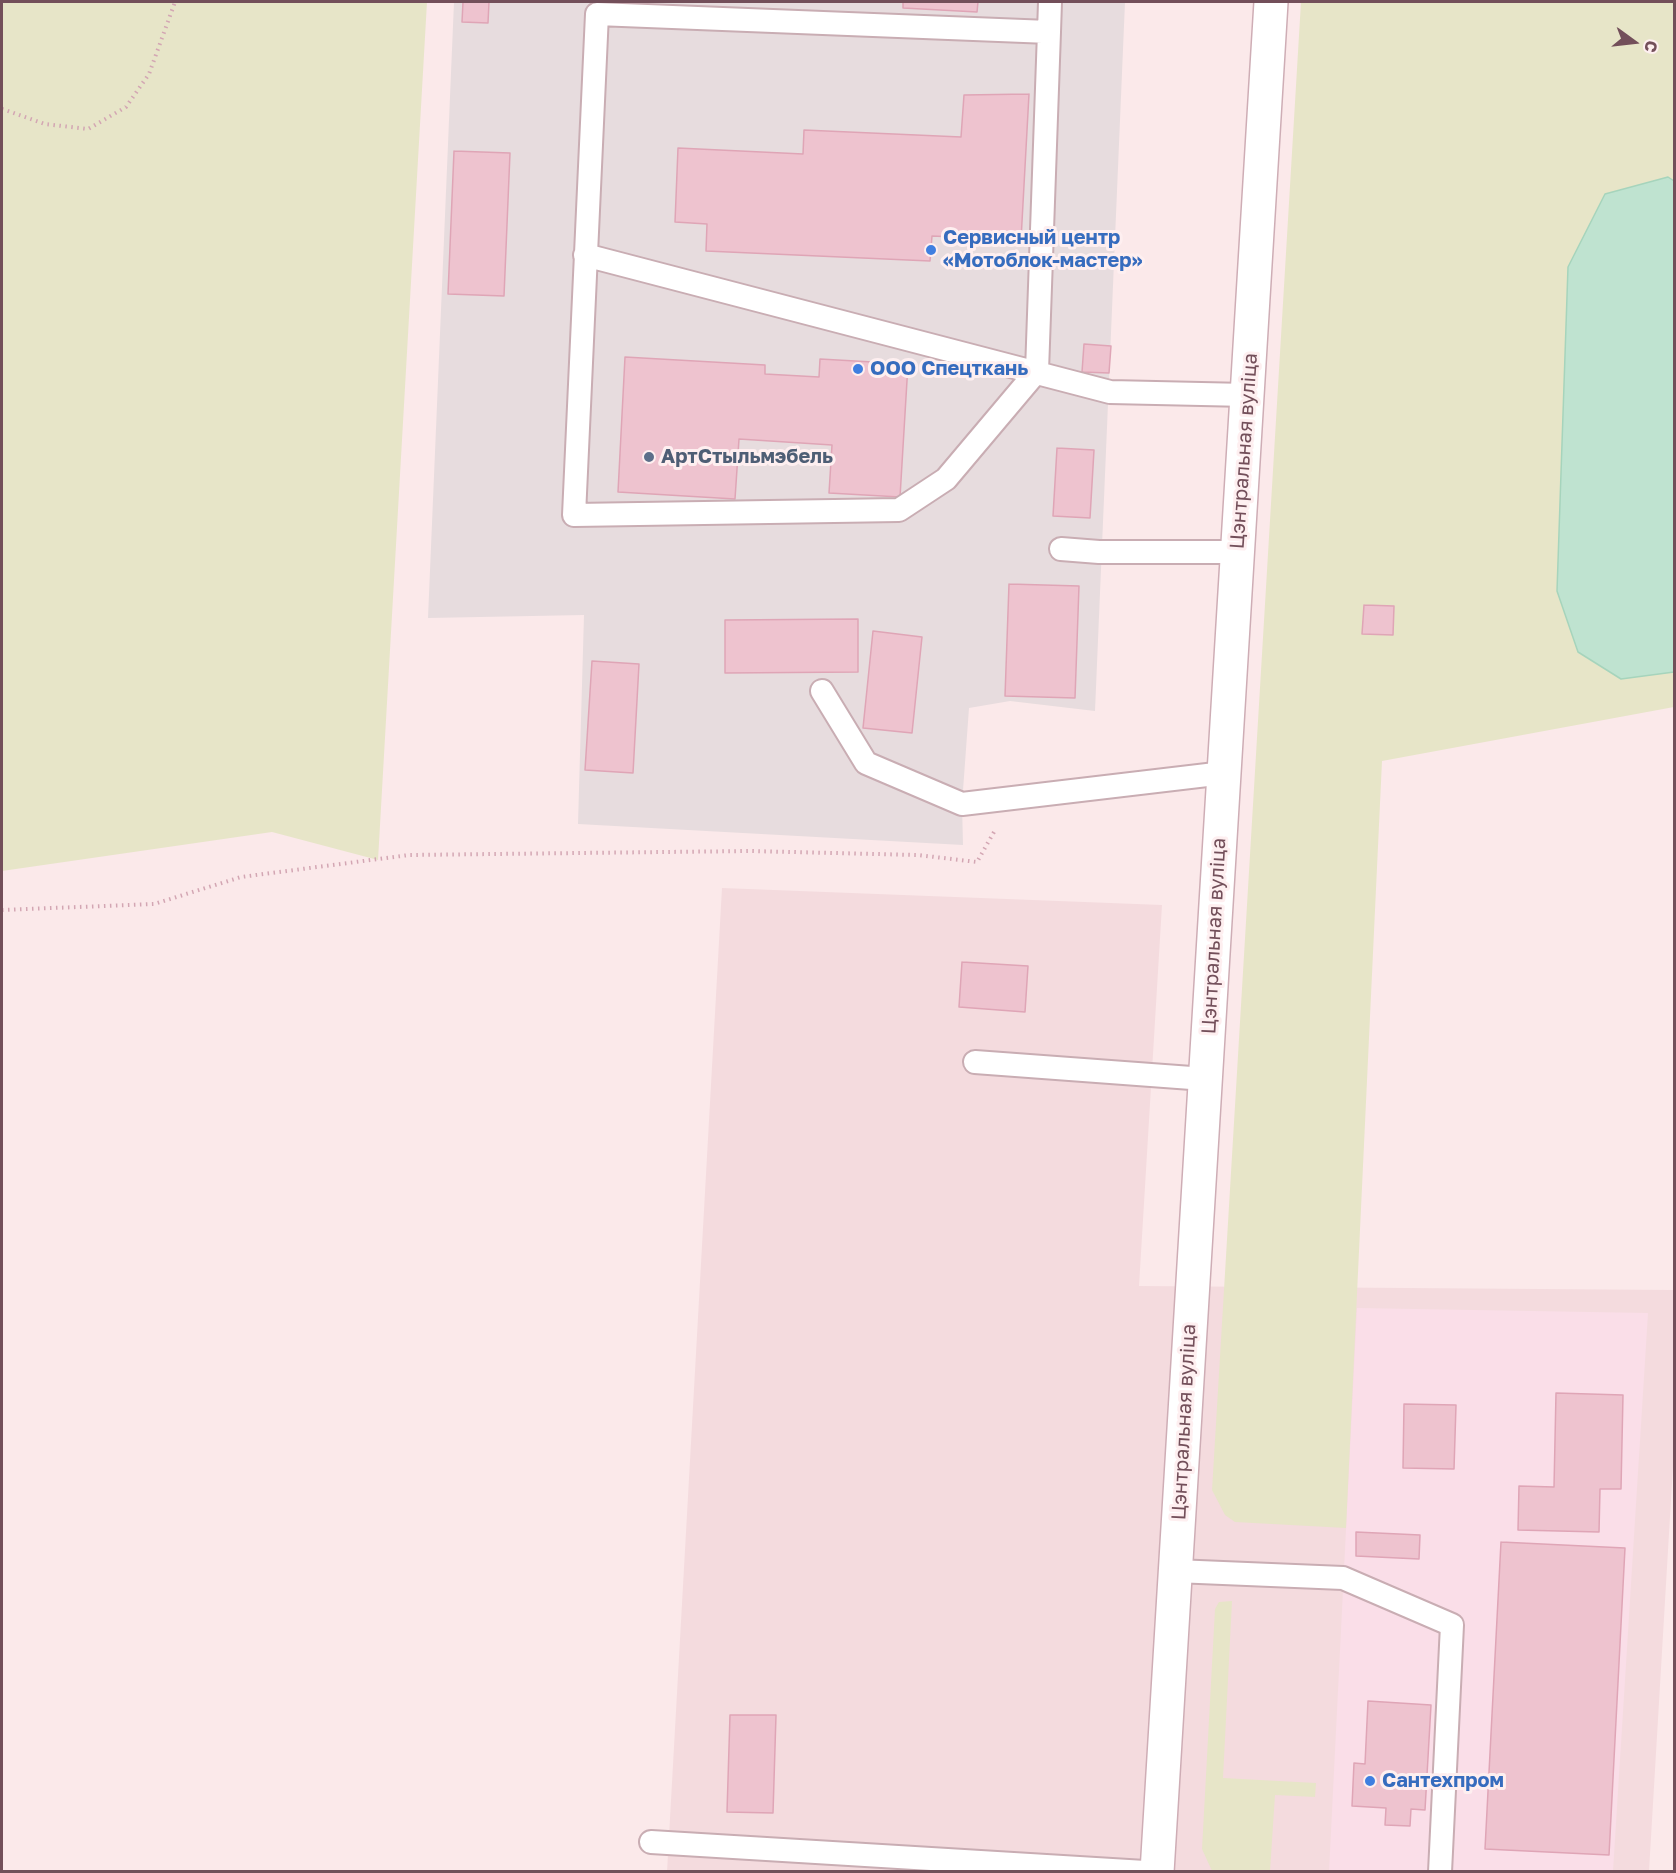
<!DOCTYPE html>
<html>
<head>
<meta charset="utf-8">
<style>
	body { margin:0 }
	#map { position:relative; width:1676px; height:1873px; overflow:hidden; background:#fbe9ea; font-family:"Golos Text",sans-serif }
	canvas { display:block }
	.frame { position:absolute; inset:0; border:3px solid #734f5a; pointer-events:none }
	.north { position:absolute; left:1604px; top:12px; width:60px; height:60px; -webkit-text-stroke:4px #feeff0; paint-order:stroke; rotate:105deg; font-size:16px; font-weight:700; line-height:24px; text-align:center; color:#734f5a }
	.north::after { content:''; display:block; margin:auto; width:21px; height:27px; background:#734f5a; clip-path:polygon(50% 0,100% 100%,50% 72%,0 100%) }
</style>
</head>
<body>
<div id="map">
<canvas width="1676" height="1873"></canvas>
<div class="frame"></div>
<div class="north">С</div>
</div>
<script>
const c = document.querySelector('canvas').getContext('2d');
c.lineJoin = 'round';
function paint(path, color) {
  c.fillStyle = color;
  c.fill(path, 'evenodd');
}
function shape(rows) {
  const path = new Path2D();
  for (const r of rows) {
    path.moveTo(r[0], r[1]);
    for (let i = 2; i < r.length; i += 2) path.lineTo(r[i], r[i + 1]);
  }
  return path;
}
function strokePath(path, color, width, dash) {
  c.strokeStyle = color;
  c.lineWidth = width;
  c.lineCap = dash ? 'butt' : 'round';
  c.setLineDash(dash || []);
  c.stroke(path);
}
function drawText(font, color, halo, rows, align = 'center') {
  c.font = font + ' "Golos Text",sans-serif';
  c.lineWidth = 6;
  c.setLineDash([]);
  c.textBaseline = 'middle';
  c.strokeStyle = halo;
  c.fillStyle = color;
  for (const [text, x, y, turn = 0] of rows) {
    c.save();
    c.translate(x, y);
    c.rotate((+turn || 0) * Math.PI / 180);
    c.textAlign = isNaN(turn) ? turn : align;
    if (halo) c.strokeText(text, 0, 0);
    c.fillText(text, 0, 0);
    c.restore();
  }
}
paint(shape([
	[722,888,1162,905,1139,1286,1674,1290,1674,1449,1649,1871,667,1872]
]), '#f4dbde');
paint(shape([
	[1357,1308,1648,1313,1613,1871,1329,1872]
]), '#fadee8');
paint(shape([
	[454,2,1125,2,1095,711,1010,701,969,708,962,804,963,845,578,824,584,615,428,618]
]), '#e7dcde');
paint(shape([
	[2,2,427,2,378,860,272,832,2,871],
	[1301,2,1674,2,1674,707,1382,761,1346,1528,1235,1522,1225,1515,1212,1490],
	[1232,1601,1223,1778,1316,1783,1315,1797,1275,1795,1270,1871,1212,1871,1202,1849,1215,1609,1219,1602]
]), '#e7e5c8');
const water = shape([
	[1668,177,1674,181,1674,672,1621,679,1578,652,1557,591,1568,267,1605,194,1668,177]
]);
paint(water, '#bfe3d0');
strokePath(water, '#a6d4bc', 1.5);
const building = shape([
	[463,2,489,2,488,23,462,22,463,2],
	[903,2,978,2,977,12,903,8,903,2],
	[1029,94,1021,240,932,236,930,261,706,251,707,224,675,222,678,148,803,154,804,130,961,137,964,95,1029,94],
	[454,151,510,153,504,296,448,294,454,151],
	[1084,344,1111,346,1109,373,1082,372,1084,344],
	[625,357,765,365,765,374,819,377,820,359,908,364,900,497,829,493,832,445,739,439,735,499,618,492,625,357],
	[1057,448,1094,450,1090,518,1053,516,1057,448],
	[1009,584,1079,586,1075,698,1005,696,1009,584],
	[1364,605,1394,606,1393,635,1362,634,1364,605],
	[858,619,858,672,725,673,725,620,858,619],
	[873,631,922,637,912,733,863,728,873,631],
	[592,661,639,664,633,773,585,770,592,661],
	[962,962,1028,966,1025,1012,959,1007,962,962],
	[1556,1393,1623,1395,1621,1489,1600,1489,1599,1532,1518,1530,1519,1486,1554,1487,1556,1393],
	[1404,1404,1456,1405,1454,1469,1403,1468,1404,1404],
	[1356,1532,1420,1535,1419,1559,1356,1556,1356,1532],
	[1501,1542,1625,1548,1609,1855,1485,1849,1501,1542],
	[1368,1701,1431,1705,1425,1810,1411,1809,1410,1826,1385,1825,1386,1808,1352,1806,1354,1763,1365,1764,1368,1701],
	[730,1715,776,1715,773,1813,727,1812,730,1715]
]);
paint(building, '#eec3cf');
strokePath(building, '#dfa5b6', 1.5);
const lane = shape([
	[1049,32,597,14,574,515,899,510,946,479,1037,371,1049,32,1050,2],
	[585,255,1110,392,1247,395],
	[1061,549,1099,552,1237,552],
	[822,691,866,763,962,804,1224,773],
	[975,1062,1205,1079],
	[1175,1571,1343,1578,1452,1625,1440,1872],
	[651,1842,1145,1872]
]);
const secondary = shape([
	[1157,1872,1271,2]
]);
strokePath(lane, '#c9adb3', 26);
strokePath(secondary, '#ceadb5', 36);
strokePath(shape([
	[2,109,45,124,88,129,126,107,149,74,175,2],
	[2,910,154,904,241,877,409,855,750,851,918,855,977,862,994,832]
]), '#d3a6b3', 4, [1.5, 4.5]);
strokePath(lane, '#fff', 22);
strokePath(secondary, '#fff', 33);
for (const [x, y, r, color] of [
	[931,250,6,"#3f7fe0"],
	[858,369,6,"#3f7fe0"],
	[649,457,6,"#5c6f8a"],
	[1370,1781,6,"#3f7fe0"]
]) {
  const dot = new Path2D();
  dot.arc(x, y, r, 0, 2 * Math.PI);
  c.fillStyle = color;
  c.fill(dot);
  strokePath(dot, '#feeff0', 2);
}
drawText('bold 20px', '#366cbe', '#feeff0', [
	["Сервисный центр",943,238],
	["«Мотоблок-мастер»",943,261],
	["ООО Спецткань",870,369],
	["Сантехпром",1382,1781]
], 'left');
drawText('20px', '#734f5a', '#feeff0', [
	["Цэнтральная вуліца",1244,451,-86],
	["Цэнтральная вуліца",1214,936,-87],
	["Цэнтральная вуліца",1184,1422,-87]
]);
drawText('bold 20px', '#4e5e75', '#feeff0', [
	["АртСтыльмэбель",661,457]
], 'left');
</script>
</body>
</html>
